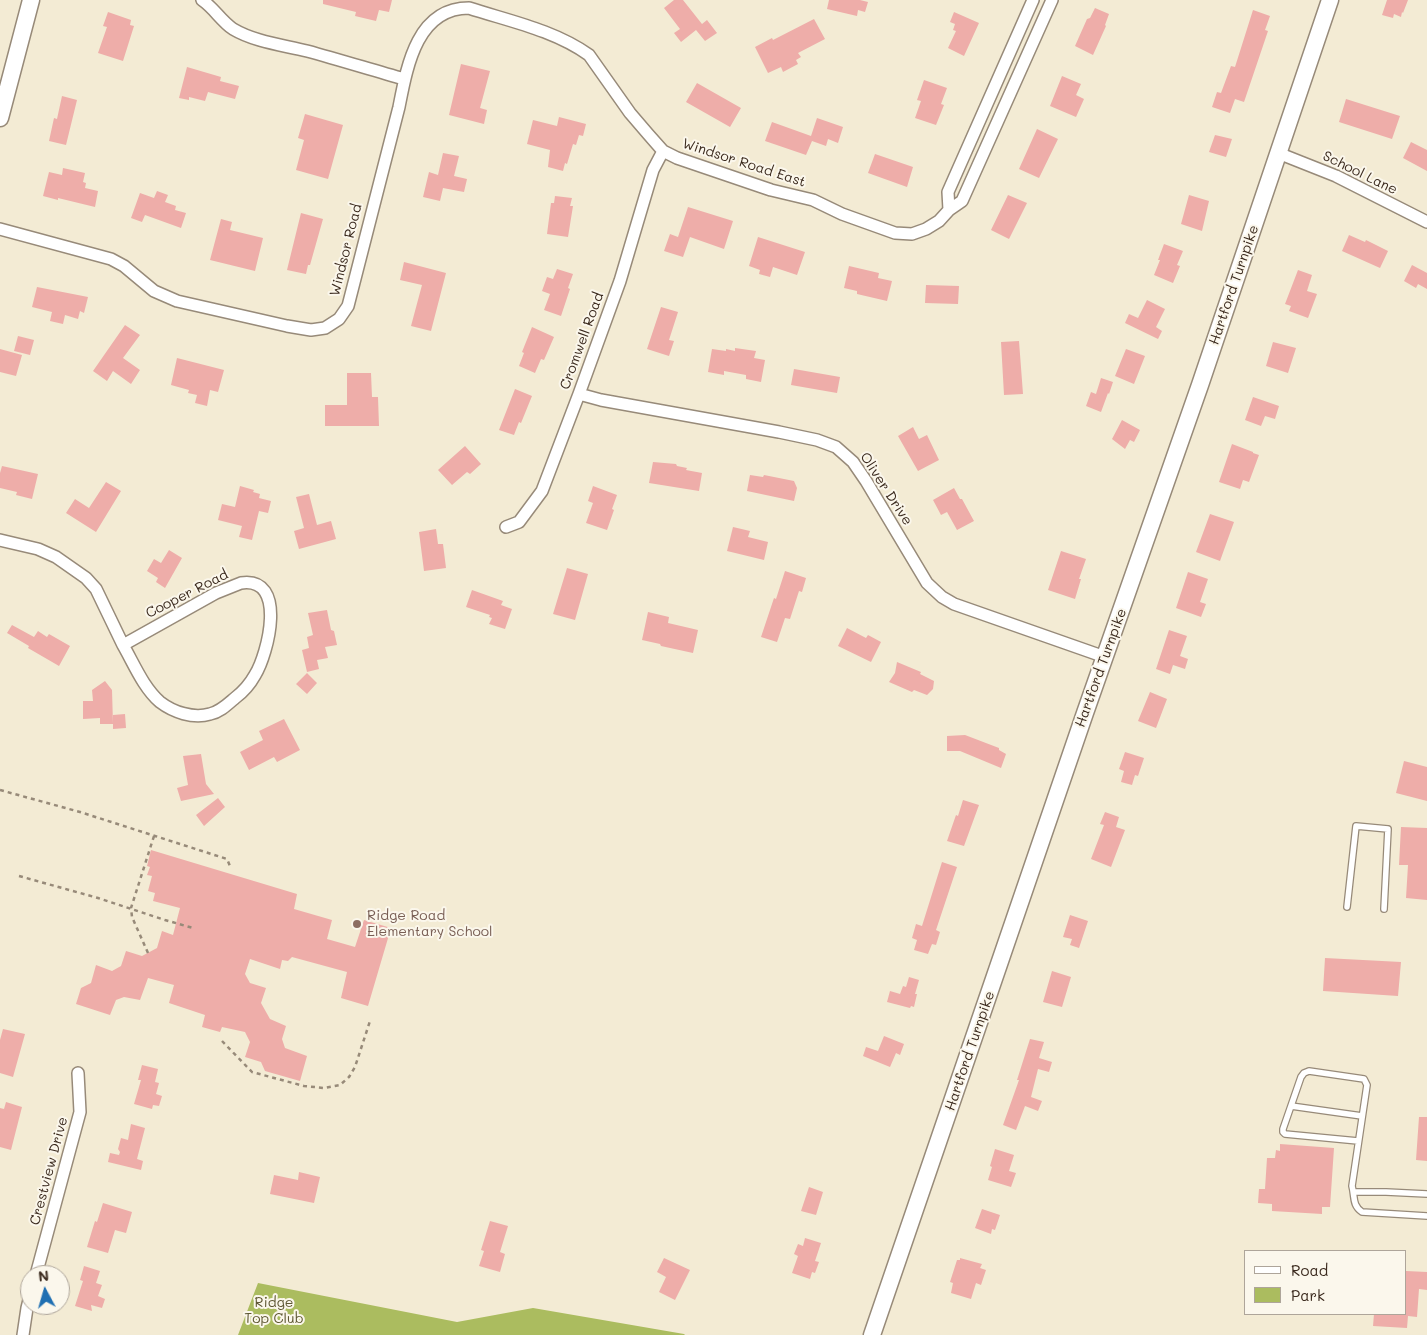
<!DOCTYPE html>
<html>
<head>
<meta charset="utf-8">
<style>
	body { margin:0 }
	#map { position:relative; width:1427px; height:1335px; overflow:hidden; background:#f3ebd4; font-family:Mali,sans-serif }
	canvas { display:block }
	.legend { position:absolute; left:1244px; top:1250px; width:162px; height:65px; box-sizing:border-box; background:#fbf7ec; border:1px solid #aea59a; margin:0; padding:6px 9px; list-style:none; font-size:15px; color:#3b2a1e }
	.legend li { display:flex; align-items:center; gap:10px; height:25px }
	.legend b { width:25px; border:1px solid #aea59a }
	.north { position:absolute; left:20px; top:1265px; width:50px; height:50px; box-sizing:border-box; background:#fbf7ec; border:1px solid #aea59a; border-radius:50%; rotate:354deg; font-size:14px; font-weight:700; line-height:20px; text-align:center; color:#3b2a1e }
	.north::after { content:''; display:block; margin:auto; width:18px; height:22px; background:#1f6fb2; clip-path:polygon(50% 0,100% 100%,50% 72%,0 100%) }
</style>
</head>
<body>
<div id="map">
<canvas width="1427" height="1335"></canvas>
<ul class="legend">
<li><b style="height:6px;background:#fff"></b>Road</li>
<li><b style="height:14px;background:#abbc5f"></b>Park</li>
</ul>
<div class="north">N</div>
</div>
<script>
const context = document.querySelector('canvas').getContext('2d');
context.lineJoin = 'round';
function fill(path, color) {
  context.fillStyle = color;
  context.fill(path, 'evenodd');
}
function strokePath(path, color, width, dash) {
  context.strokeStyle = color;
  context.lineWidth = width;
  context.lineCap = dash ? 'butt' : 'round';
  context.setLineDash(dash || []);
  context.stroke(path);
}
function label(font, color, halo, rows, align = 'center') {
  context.font = font + ' Mali,sans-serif';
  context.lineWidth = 4;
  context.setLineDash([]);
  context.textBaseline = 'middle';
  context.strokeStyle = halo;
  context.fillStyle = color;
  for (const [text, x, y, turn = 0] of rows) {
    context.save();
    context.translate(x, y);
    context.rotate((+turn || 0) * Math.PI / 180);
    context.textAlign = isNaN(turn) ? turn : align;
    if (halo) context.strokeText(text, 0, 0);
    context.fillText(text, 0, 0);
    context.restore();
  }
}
const green = new Path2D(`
	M 258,1283 L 457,1322 L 533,1308 L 684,1334 L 685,1335 L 238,1335 Z`);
const building = new Path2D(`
	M 323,0 L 392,0 L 389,12 L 379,10 L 376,21 L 355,16 L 356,12 L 323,4 Z
	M 674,0 L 683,0 L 702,24 L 707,20 L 717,33 L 705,41 L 696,30 L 681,42 L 674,33 L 680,29 L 664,8 Z
	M 829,0 L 860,0 L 868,2 L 865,12 L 858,10 L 857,16 L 827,9 Z
	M 1387,0 L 1408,0 L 1403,13 L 1402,12 L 1401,17 L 1394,14 L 1393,18 L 1382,15 Z
	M 1095,8 L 1109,14 L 1105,25 L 1106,26 L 1093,55 L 1075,46 L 1087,19 L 1090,18 Z
	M 1253,10 L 1270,16 L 1265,30 L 1268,31 L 1244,102 L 1235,99 L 1230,113 L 1212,107 L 1217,92 L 1221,93 L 1231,66 L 1235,67 Z
	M 108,12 L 131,20 L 130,25 L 134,26 L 123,61 L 98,53 L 107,27 L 103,26 Z
	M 954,12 L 979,23 L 964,56 L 948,48 L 956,31 L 953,30 L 955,24 L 950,22 Z
	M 814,19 L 825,39 L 798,53 L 801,57 L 796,60 L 798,64 L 783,72 L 781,67 L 768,73 L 755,47 L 772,38 L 773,40 Z
	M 461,64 L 490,71 L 480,108 L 487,110 L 484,124 L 449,115 Z
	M 187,67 L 221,77 L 220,81 L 239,86 L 235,99 L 208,92 L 205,101 L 189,97 L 189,100 L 179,98 Z
	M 1062,76 L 1081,84 L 1076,95 L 1084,99 L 1076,117 L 1050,106 Z
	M 924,80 L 947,88 L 941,104 L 944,105 L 936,125 L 915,118 L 921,101 L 917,100 Z
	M 697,83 L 741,108 L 730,127 L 686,102 Z
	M 62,96 L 77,100 L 66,145 L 49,141 L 54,118 L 57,119 Z
	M 1346,99 L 1400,116 L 1392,139 L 1339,122 Z
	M 305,114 L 343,125 L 328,179 L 296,170 L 304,140 L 298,138 Z
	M 559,117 L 586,124 L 583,136 L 579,135 L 576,145 L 573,144 L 567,164 L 565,163 L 563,171 L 548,167 L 550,150 L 527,144 L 533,120 L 557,126 Z
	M 817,118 L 843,127 L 838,143 L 828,139 L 826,146 L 812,141 L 806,155 L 765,141 L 772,122 L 811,136 Z
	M 1037,129 L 1058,139 L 1039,178 L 1019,169 Z
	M 1215,135 L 1232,139 L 1226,157 L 1209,152 Z
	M 1411,142 L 1427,150 L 1427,171 L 1403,158 Z
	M 443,153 L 459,156 L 454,176 L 467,179 L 464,192 L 443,188 L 440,201 L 423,197 L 429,172 L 438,175 Z
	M 875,154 L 913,167 L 907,187 L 868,173 Z
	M 63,168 L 85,173 L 83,182 L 86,183 L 85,188 L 98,191 L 95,207 L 58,198 L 58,200 L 43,196 L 49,172 L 62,175 Z
	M 157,191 L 168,195 L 165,202 L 176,206 L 175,210 L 186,213 L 181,228 L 145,215 L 142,222 L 131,218 L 140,193 L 154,198 Z
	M 1008,195 L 1027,203 L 1009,239 L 991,230 Z
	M 1189,195 L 1209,201 L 1202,231 L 1181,224 Z
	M 555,196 L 572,198 L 570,206 L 573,206 L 568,237 L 547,234 L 551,203 L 554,203 Z
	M 688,207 L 733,221 L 724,249 L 690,237 L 683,257 L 664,251 L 670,234 L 678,237 Z
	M 301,213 L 323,219 L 310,265 L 308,265 L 306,274 L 287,270 Z
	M 221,219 L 232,222 L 230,230 L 263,238 L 255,271 L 210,260 Z
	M 1349,235 L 1365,242 L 1366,240 L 1388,251 L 1380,268 L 1342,251 Z
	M 758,237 L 805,252 L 797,275 L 773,267 L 770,277 L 759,274 L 760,270 L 749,266 Z
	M 1164,244 L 1183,251 L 1177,265 L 1180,266 L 1173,283 L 1154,275 L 1160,260 L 1158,260 Z
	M 404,262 L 446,273 L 431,331 L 411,326 L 422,285 L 400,280 Z
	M 1412,265 L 1427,273 L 1427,289 L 1418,284 L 1416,288 L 1404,281 Z
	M 849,266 L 879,273 L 878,278 L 892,281 L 887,301 L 857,294 L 857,291 L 844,288 Z
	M 557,269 L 573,274 L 568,288 L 570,289 L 561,316 L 544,310 L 550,294 L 542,291 L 547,277 L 553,279 Z
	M 1298,270 L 1312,275 L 1307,291 L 1317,294 L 1308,318 L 1289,311 L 1291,306 L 1285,304 Z
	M 926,285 L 959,286 L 958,304 L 925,303 Z
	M 37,287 L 88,297 L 84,313 L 80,311 L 78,319 L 65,315 L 63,324 L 50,321 L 52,312 L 32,307 Z
	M 1147,300 L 1165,309 L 1156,327 L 1162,331 L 1158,339 L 1125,323 L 1129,314 L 1138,318 Z
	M 661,307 L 678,312 L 669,340 L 674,341 L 669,356 L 647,349 Z
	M 125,325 L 140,335 L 123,358 L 140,370 L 131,384 L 113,371 L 107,381 L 93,371 Z
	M 532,327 L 554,337 L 544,360 L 541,359 L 535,373 L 519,366 L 524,353 L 522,352 Z
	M 18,336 L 34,340 L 30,355 L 14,351 Z
	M 1019,341 L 1023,394 L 1004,395 L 1001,342 Z
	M 1273,342 L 1296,348 L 1288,373 L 1266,366 Z
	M 735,348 L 756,351 L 754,358 L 765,360 L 761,382 L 746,379 L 746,375 L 724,371 L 724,375 L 708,372 L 712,349 L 726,351 L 726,349 L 735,351 Z
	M 0,349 L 22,355 L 16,376 L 0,372 Z
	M 1126,349 L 1145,356 L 1134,384 L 1115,376 Z
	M 177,358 L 224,370 L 218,392 L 210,390 L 207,406 L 195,403 L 197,395 L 188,393 L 189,390 L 171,385 Z
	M 794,369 L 840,377 L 837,393 L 791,385 Z
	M 347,373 L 371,373 L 372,397 L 378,397 L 379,426 L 325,426 L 325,405 L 347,405 Z
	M 1101,378 L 1113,382 L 1109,394 L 1108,393 L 1101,412 L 1086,406 L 1091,392 L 1096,394 Z
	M 515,389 L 532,396 L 521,423 L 519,422 L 514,435 L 499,430 Z
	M 1253,397 L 1279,406 L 1275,419 L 1265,416 L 1261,426 L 1245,420 Z
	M 1122,420 L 1140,430 L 1134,442 L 1130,440 L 1125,449 L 1112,439 Z
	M 913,427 L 919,439 L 927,435 L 939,460 L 918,471 L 898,436 Z
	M 1232,444 L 1253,452 L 1253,453 L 1259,455 L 1249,482 L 1243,480 L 1240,489 L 1219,482 Z
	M 465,446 L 481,464 L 470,474 L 467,472 L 452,485 L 438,470 Z
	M 653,462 L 676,464 L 677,466 L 687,468 L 686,470 L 702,473 L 699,491 L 649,483 Z
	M 2,466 L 38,474 L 32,499 L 16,495 L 17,492 L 0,488 L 0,473 Z
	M 750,475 L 763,477 L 764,475 L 794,481 L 797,488 L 794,501 L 747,491 Z
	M 106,482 L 121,491 L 96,532 L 66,513 L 75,499 L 89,508 Z
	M 240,486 L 254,490 L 253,492 L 260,494 L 259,498 L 271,501 L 268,513 L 259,511 L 252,540 L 239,537 L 242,526 L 218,520 L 222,504 L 235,507 Z
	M 593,486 L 617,495 L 612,509 L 614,510 L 607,530 L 586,523 L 593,503 L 588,501 Z
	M 954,488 L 960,499 L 962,499 L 974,521 L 957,530 L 947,512 L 941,515 L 933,500 Z
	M 309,494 L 317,525 L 331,521 L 336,539 L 299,549 L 294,531 L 304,528 L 296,497 Z
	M 1210,514 L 1234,522 L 1220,561 L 1196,552 Z
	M 733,527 L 750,531 L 748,537 L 768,542 L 764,560 L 727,551 Z
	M 436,529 L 438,544 L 443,544 L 446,568 L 424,571 L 419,532 Z
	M 169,550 L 182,558 L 165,588 L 156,582 L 158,578 L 147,571 L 154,559 L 161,563 Z
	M 1061,551 L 1086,559 L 1079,579 L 1081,579 L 1075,599 L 1048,590 Z
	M 567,568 L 588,574 L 575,620 L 553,614 Z
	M 785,571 L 806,578 L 802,592 L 799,591 L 790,619 L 785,618 L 777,642 L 761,637 L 774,598 L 776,599 Z
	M 1188,572 L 1208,579 L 1200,602 L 1206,604 L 1201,617 L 1176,608 Z
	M 472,590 L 503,601 L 501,605 L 512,609 L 505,629 L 489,624 L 492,618 L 489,617 L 490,615 L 466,607 Z
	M 327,610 L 331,630 L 334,631 L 337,645 L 325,647 L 328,658 L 317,660 L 319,669 L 307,672 L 302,650 L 309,648 L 307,637 L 313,635 L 308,613 Z
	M 648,612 L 669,617 L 668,623 L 698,630 L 693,653 L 661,646 L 660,644 L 642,640 Z
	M 12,625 L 34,637 L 38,631 L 47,637 L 49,634 L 70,646 L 59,666 L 28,648 L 29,646 L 7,633 Z
	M 847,628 L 866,638 L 868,635 L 881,642 L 871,662 L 838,646 Z
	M 1169,630 L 1187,636 L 1180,656 L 1188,659 L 1185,669 L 1173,665 L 1170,674 L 1156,669 Z
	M 897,662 L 921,672 L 920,674 L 934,681 L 933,689 L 927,695 L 914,690 L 912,692 L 889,682 L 895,673 Z
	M 307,673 L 317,683 L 307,694 L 296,684 Z
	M 105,681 L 112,690 L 113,724 L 100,724 L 100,718 L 83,719 L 83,701 L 93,701 L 92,690 Z
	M 1150,692 L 1167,699 L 1156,728 L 1138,721 Z
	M 125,714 L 126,728 L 113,729 L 113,715 Z
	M 284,719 L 300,750 L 277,762 L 274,757 L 249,770 L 240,752 L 263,740 L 259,731 Z
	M 965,735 L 999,748 L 999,750 L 1006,754 L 1001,768 L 960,751 L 947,751 L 947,736 Z
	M 1125,752 L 1144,758 L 1138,776 L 1135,775 L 1132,785 L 1121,782 L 1124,771 L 1119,769 Z
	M 201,754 L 206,784 L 214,794 L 181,801 L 177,788 L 188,785 L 183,756 Z
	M 1404,761 L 1427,767 L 1427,801 L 1396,793 Z
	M 218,798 L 225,807 L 204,826 L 196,815 Z
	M 963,800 L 979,805 L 964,846 L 947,841 L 956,815 L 958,816 Z
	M 1105,812 L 1119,817 L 1116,827 L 1125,830 L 1111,867 L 1091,859 L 1104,825 L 1100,824 Z
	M 1401,827 L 1427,828 L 1427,900 L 1406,898 L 1408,865 L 1399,865 Z
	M 151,850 L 297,894 L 294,909 L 332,920 L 327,939 L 355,947 L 364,920 L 391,928 L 368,1006 L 341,998 L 347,972 L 292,957 L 288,961 L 282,960 L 280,969 L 250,959 L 245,974 L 250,983 L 266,988 L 261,1003 L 270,1019 L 286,1026 L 282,1039 L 285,1048 L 307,1056 L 300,1081 L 265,1071 L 261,1062 L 245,1057 L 250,1042 L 245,1032 L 222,1027 L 220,1032 L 202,1027 L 205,1015 L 169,1003 L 174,985 L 148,978 L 140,1000 L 124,997 L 116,1000 L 110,1015 L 76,1004 L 81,988 L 91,983 L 96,965 L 112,971 L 121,966 L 126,951 L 142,956 L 157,948 L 162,931 L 173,935 L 180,908 L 153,901 L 155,893 L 148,891 L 152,876 L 147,875 L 150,867 L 147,866 Z
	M 942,862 L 957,867 L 936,930 L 940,932 L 936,945 L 932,944 L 928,954 L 914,950 L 917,940 L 912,938 L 916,924 L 922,926 Z
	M 1070,915 L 1088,921 L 1079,948 L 1070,945 L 1072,939 L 1063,937 Z
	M 1325,958 L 1401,962 L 1398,996 L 1323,991 Z
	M 1052,971 L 1071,977 L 1062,1007 L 1043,1002 Z
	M 909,977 L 919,980 L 915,994 L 917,994 L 914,1007 L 911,1006 L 910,1008 L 887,1002 L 890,991 L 900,994 L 903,986 L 906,987 Z
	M 3,1029 L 25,1034 L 13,1077 L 0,1073 L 0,1040 Z
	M 884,1036 L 904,1044 L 900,1055 L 896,1053 L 890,1067 L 863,1056 L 866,1047 L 878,1051 Z
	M 1030,1039 L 1044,1042 L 1039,1058 L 1052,1062 L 1049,1072 L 1038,1069 L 1031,1097 L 1042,1101 L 1038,1111 L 1025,1106 L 1016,1130 L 1003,1125 L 1019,1080 L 1017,1080 Z
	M 142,1065 L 158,1069 L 155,1082 L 159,1083 L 156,1094 L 162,1096 L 159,1106 L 153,1105 L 152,1109 L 134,1104 L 141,1080 L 138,1080 Z
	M 6,1102 L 22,1107 L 11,1150 L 0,1147 L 0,1108 L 4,1109 Z
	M 1419,1117 L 1427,1117 L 1427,1161 L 1416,1160 Z
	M 131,1124 L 145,1128 L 137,1159 L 143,1161 L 141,1170 L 108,1162 L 110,1153 L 119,1155 L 120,1152 L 118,1149 L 121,1138 L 128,1140 Z
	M 1280,1144 L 1334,1148 L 1330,1207 L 1322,1207 L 1322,1214 L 1272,1211 L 1272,1204 L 1258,1203 L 1259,1189 L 1265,1189 L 1267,1158 L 1275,1158 L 1276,1150 L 1280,1151 Z
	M 995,1149 L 1014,1155 L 1009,1171 L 1016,1173 L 1011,1187 L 988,1180 L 992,1167 L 990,1166 Z
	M 299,1172 L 320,1177 L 314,1203 L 270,1194 L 274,1175 L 298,1180 Z
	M 809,1187 L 823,1192 L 816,1215 L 801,1211 Z
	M 103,1203 L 132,1212 L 126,1233 L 115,1230 L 108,1253 L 87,1247 L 95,1221 L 97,1222 Z
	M 982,1209 L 1000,1215 L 995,1230 L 992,1229 L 991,1234 L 975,1228 Z
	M 490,1221 L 508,1226 L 500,1252 L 505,1254 L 500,1272 L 479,1266 L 484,1251 L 481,1250 Z
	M 805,1238 L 821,1243 L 815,1261 L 819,1262 L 815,1273 L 812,1272 L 810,1279 L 792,1273 L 798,1256 L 794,1254 L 798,1244 L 803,1246 Z
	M 664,1258 L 690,1270 L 675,1300 L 659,1292 L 666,1277 L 657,1272 Z
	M 960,1258 L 982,1264 L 980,1268 L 986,1270 L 981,1285 L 976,1283 L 971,1299 L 951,1293 L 953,1283 L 950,1282 L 957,1260 L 960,1260 Z
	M 84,1266 L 100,1271 L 96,1283 L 102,1285 L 98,1296 L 105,1299 L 102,1308 L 91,1305 L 92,1311 L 75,1306 L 83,1281 L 80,1280 Z
	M 1406,1271 L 1427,1272 L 1427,1290 L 1419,1289 L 1417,1317 L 1408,1316 L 1407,1328 L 1373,1326 L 1374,1314 L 1406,1314 Z`);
const path = new Path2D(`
	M 0,790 L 80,812 L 227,859 L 230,866
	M 19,876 L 98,898 L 165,920 L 193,928
	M 148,953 L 132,917 L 131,908 L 154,836
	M 222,1041 L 252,1072 L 304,1086 L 324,1088 L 340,1085 L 349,1077 L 355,1067 L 370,1021`);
const service = new Path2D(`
	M 1347,907 L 1356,826 L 1388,829 L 1384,909
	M 1291,1106 L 1362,1116
	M 1358,1141 L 1285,1134 L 1283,1132 L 1283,1129 L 1301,1077 L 1304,1073 L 1309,1071 L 1364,1079 L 1367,1085 L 1352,1186 C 1355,1197 1352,1205 1362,1212 L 1427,1216
	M 1354,1192 L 1386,1192 L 1427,1194`);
const minor = new Path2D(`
	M 202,0 C 214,8 221,21 233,29 C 255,42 283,45 307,51 C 340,60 372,70 404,79
	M 1278,153 L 1336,176 L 1427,222
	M 949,210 L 948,192 L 1033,0
	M 0,229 L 111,259 L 124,266 L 154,291 L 177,301 L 287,326 L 311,330 L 325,328 L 339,319 L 348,306 L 399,107 C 407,66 417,8 469,8 C 509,21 554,30 589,55 L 630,113 L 648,134 L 663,151 L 677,158 L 771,190 L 813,200 L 842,214 L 895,233 L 912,234 L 926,229 L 939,221 L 949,210 L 962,201 L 1052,0
	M 579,394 L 601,400 L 779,432 L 817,440 L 836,447 L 853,462 L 866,481 L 927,583 L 942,597 L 954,604 L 1105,657
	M 506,527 L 519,522 L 542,491 L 579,394 L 620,281 L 653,170 L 663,151
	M 0,540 L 38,549 L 56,557 L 86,578 L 96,589 L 123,645
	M 241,583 C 288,576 268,654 255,675 C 250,684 243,692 235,698 C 228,704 220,712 210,714 C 193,719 173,712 160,702 C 143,687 134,664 123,645 L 216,593 Z
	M 36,1275 L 80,1112 L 78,1073
	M 23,1335 L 27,1308 L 30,1296`);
const secondary = new Path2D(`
	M 0,118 L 31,0
	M 872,1335 L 1085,713 L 1200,385 L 1330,0`);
const markers = [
	[357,924,5,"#8d6e63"]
];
const streetNames = [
	["Windsor Road East",744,163,18],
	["School Lane",1360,173,26],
	["Windsor Road",346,250,-76],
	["Hartford Turnpike",1234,285,-71],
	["Cromwell Road",582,341,-70],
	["Oliver Drive",886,489,57],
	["Cooper Road",187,594,-27],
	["Hartford Turnpike",1101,668,-70],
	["Hartford Turnpike",970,1051,-71],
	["Crestview Drive",49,1171,-75]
];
const educationNames = [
	["Ridge Road",367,916],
	["Elementary School",367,932]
];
const parkNames = [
	["Ridge",274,1303],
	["Top Club",274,1319]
];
fill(green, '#abbc5f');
fill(building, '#eeada9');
strokePath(service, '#978a79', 8);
strokePath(minor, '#978a79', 14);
strokePath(secondary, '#978a79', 19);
strokePath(path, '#978a79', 2.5, [4, 4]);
strokePath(service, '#fff', 5.5);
strokePath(minor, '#fff', 11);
strokePath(secondary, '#fff', 16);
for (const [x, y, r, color] of markers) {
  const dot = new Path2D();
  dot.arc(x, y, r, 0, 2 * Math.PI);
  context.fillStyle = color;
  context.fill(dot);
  strokePath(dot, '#fbf7ec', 2);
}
label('14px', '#3b2a1e', '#fbf7ec', streetNames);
label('14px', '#785e54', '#fbf7ec', educationNames, 'left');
label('14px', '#5d5632', '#fbf7ec', parkNames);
</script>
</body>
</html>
